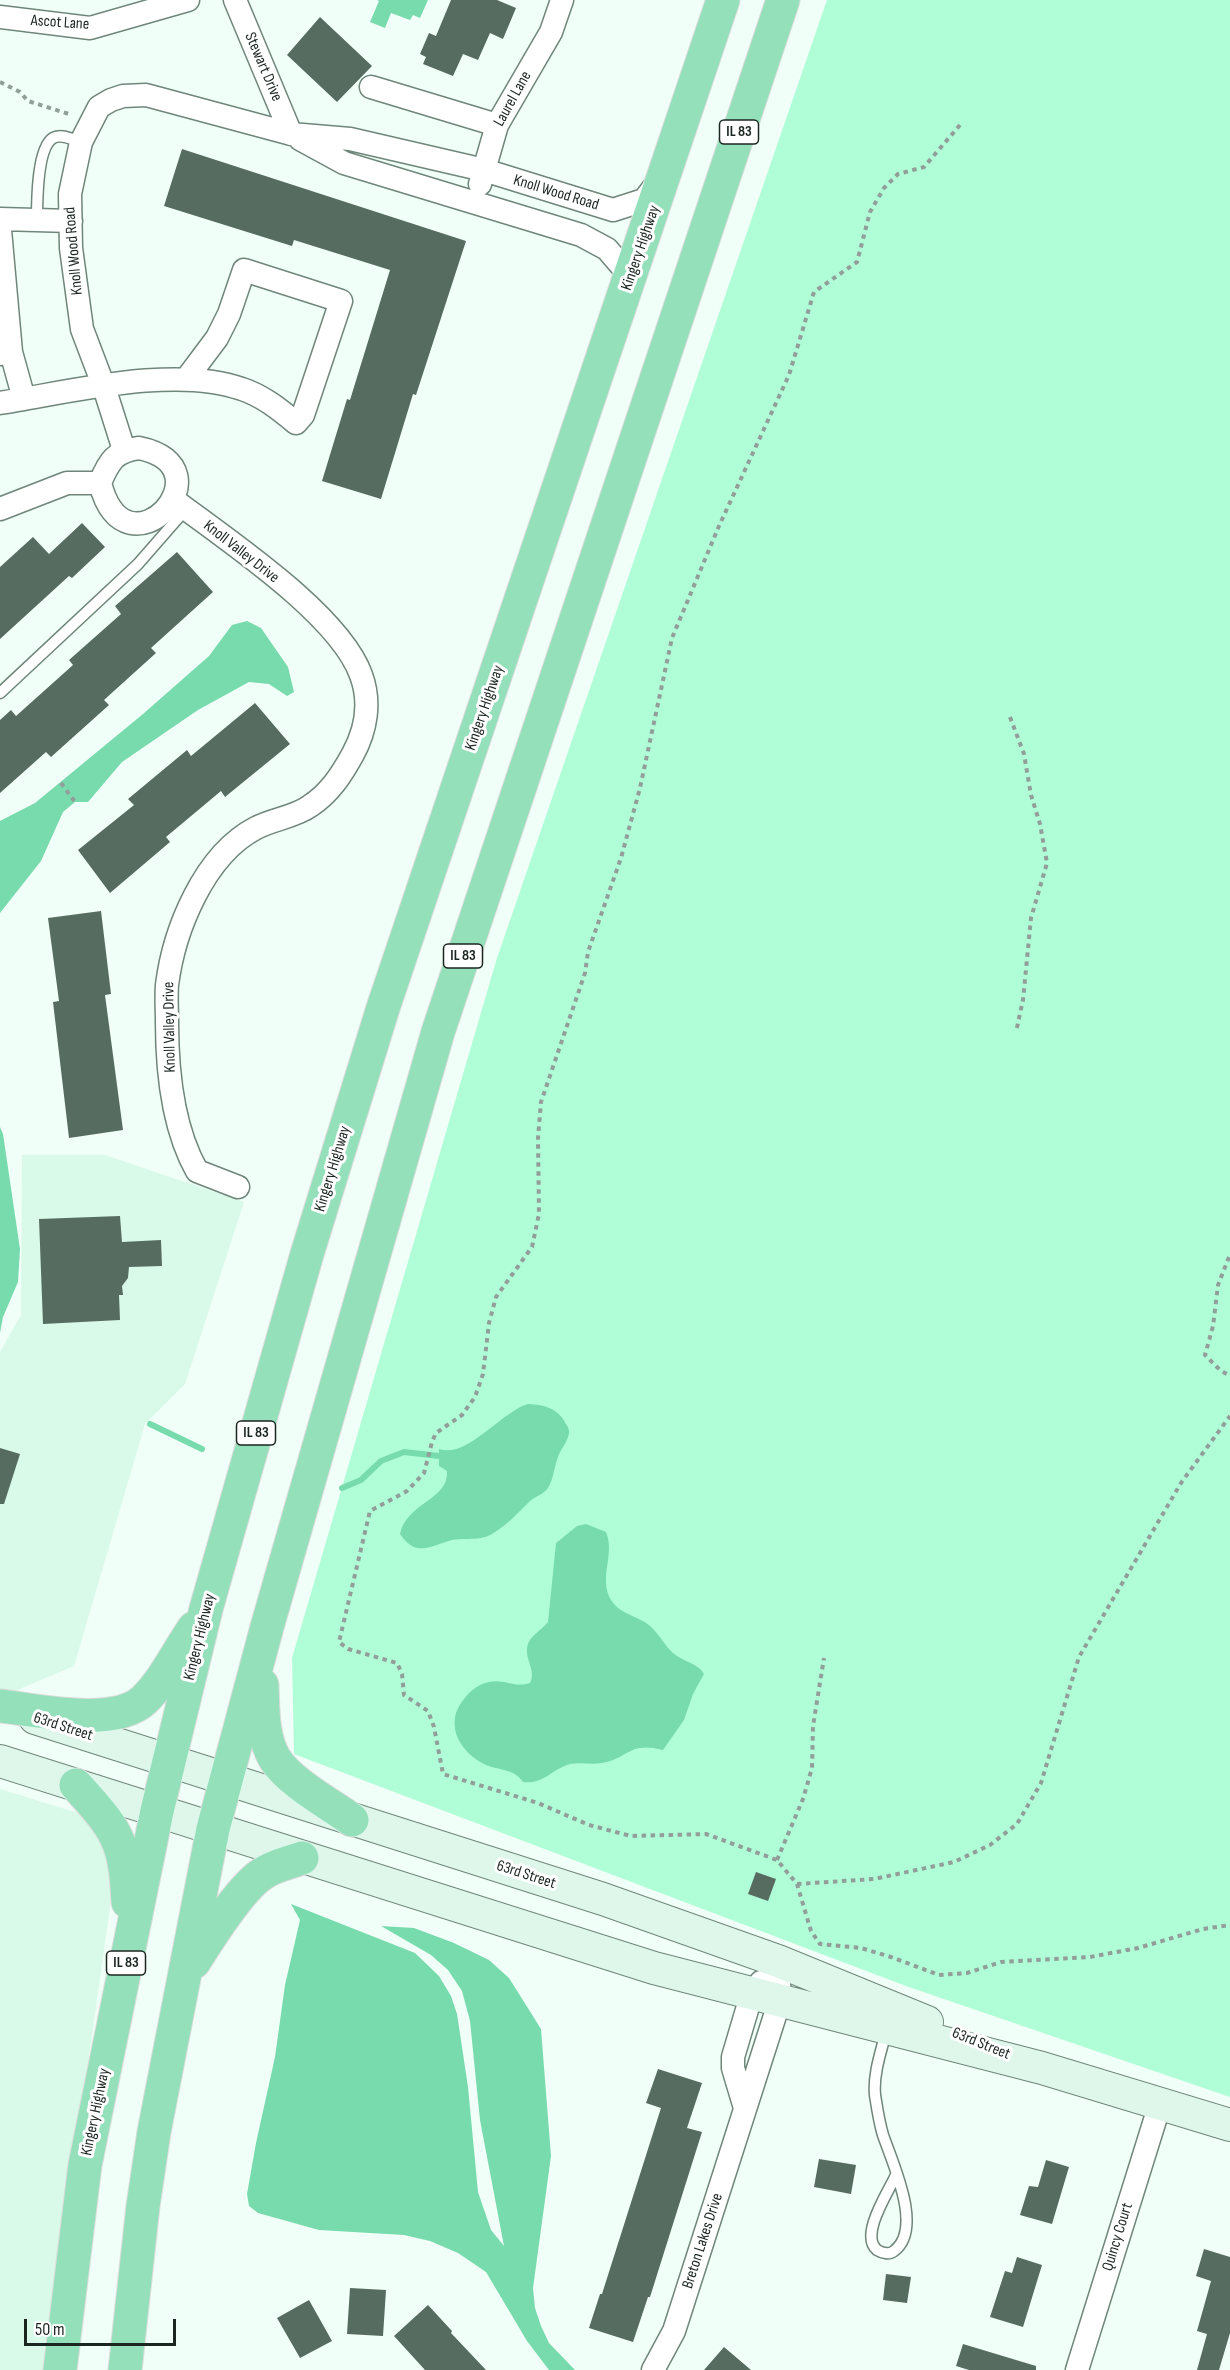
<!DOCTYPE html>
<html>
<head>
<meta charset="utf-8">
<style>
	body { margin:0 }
	#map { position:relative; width:1230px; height:2370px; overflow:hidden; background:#f0fff7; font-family:"Sofia Sans Condensed",sans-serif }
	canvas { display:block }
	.scale { position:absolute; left:24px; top:2319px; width:152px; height:27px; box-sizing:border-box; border:3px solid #1c2621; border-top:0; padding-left:8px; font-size:18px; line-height:21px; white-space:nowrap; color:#1c2621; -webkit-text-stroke:4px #fff; paint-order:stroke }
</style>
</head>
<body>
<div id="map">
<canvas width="1230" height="2370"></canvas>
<div class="scale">50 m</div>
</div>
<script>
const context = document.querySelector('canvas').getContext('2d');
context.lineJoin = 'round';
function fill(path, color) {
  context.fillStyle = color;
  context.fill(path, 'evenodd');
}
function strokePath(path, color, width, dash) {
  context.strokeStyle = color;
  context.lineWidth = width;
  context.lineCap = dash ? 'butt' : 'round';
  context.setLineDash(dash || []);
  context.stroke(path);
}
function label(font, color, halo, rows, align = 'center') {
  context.font = font + ' "Sofia Sans Condensed",sans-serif';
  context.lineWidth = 6;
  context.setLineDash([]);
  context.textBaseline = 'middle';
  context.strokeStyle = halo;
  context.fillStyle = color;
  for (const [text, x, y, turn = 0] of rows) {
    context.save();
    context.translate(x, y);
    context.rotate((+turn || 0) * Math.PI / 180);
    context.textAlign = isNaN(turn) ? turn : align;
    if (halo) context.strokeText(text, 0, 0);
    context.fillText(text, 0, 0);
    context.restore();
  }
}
const built = new Path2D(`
	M 22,1155 L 105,1155 L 244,1202 L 185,1384 L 145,1424 L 74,1666 L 10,1693 L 0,1690 L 0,1352 L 21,1315 Z
	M 0,1789 L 78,1813 L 100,1832 L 113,1861 L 110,1907 L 45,2370 L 0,2370 Z`);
const green = new Path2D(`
	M 827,0 L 1230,0 L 1230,2097 L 906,1986 L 294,1754 L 292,1658 L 497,958 Z`);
const water = new Path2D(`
	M 377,0 L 428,0 L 420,18 L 413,15 L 410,20 L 391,13 L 385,28 L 370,22 L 379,1 Z
	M 247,621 L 261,628 L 288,667 L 294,692 L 287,696 L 269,684 L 249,682 L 198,710 L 122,762 L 88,802 L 75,802 L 63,812 L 41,861 L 0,913 L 0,821 L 35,803 L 143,714 L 209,656 L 232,625 Z
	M 0,1127 L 3,1134 L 20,1249 L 18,1282 L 3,1317 L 0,1333 Z
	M 528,1404 C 545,1405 558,1408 566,1424 C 569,1428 570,1432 568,1437 C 566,1444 560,1450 558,1457 C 554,1467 554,1478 548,1488 C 544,1494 536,1496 530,1501 C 518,1513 507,1525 492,1534 C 478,1542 466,1537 452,1540 C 430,1546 416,1558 400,1534 C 406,1503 449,1500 447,1471 L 439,1466 L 439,1449 C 467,1459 502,1411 528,1404 Z
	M 586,1524 L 606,1532 C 615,1553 600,1575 609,1596 C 617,1614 636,1615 649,1625 C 660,1634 666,1649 677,1656 C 686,1662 698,1664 704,1674 L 693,1694 L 684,1720 L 663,1750 C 629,1741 629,1758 602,1763 C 592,1765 580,1762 570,1764 C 552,1769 543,1785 523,1782 C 513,1767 496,1771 482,1763 C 464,1753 450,1734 456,1713 C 460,1702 469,1691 480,1685 C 502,1675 511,1689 530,1683 C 537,1670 523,1658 528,1644 C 531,1635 542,1630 548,1622 L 556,1543 L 577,1526 Z
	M 291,1904 L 415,1953 L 439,1976 L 451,1996 L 457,2014 L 468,2087 L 478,2192 L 491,2230 L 504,2246 L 480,2120 L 470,2021 L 462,1991 L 448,1970 L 431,1955 L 381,1926 L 414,1928 L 454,1943 L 489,1960 L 509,1978 L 541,2029 L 551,2156 L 533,2288 L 535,2308 L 541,2326 L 549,2343 L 575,2370 L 549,2370 L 527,2341 L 486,2272 L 458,2253 L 430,2241 L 404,2235 L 319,2230 L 258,2213 L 249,2206 L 247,2194 L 256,2143 L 275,2057 L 285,1985 L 300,1920 Z`);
const stream = new Path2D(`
	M 150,1424 L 202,1449
	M 342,1488 L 361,1480 L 381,1461 L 404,1452 L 439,1456`);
const building = new Path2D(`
	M 451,0 L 497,0 L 516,8 L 503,39 L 490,33 L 478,60 L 463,54 L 453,76 L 423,64 L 426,57 L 420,54 L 429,33 L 436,36 Z
	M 320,17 L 372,66 L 337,102 L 287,55 Z
	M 182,149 L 466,241 L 416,395 L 413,394 L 381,499 L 322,481 L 347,399 L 350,400 L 390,270 L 294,240 L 292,246 L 164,206 Z
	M 82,523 L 105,547 L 72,578 L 69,576 L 0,639 L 0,567 L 33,537 L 49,554 Z
	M 177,552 L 213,592 L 151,648 L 156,653 L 104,700 L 109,705 L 51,757 L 46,752 L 0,793 L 0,720 L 11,710 L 16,716 L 73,665 L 69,660 L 121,614 L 115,606 Z
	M 255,703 L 290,744 L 225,797 L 221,791 L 166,837 L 170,842 L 110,893 L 78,850 L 134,805 L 128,799 L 187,750 L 191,756 Z
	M 101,911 L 111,994 L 105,995 L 123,1130 L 69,1138 L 53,1002 L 59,1001 L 48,918 Z
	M 120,1216 L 122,1242 L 161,1240 L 162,1266 L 129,1267 L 128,1278 L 122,1286 L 123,1295 L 119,1295 L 120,1320 L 43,1324 L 39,1219 Z
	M 0,1448 L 20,1454 L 4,1504 L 0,1504 Z
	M 756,1872 L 776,1879 L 768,1901 L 748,1894 Z
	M 658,2069 L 702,2083 L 687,2128 L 702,2132 L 650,2297 L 648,2297 L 633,2342 L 589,2328 L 600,2294 L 602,2294 L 661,2108 L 646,2103 Z
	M 819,2159 L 856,2165 L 851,2194 L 814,2187 Z
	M 1046,2160 L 1069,2167 L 1052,2224 L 1020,2215 L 1029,2186 L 1038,2187 Z
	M 1204,2249 L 1230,2257 L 1230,2333 L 1219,2370 L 1197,2370 L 1207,2334 L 1197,2331 L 1211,2281 L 1196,2276 Z
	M 1017,2257 L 1042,2265 L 1023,2327 L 990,2317 L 1005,2271 L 1012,2273 Z
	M 886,2274 L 911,2277 L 907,2303 L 883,2300 Z
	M 350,2288 L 386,2290 L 383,2336 L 347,2334 Z
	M 309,2300 L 332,2341 L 300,2358 L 277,2318 Z
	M 428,2305 L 452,2331 L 451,2333 L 486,2370 L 425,2370 L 394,2336 Z
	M 963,2344 L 1036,2366 L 1036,2370 L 969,2370 L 956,2366 Z
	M 724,2347 L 751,2370 L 704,2370 Z`);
const path = new Path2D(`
	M 0,82 L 20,92 L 28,101 L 72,115
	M 960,125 L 924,167 L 898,174 L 884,188 L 870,212 L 857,262 L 814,292 L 789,375 L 719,526 L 672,638 L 640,788 L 621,858 L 588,952 L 585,973 L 541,1102 L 538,1138 L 539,1214 L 532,1247 L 496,1297 L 489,1323 L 483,1374 L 475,1397 L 462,1415 L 436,1433 L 432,1442 L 424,1473 L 407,1491 L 370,1511 L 339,1642 L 348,1649 L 397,1663 L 402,1674 L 404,1695 L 428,1711 L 434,1727 L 443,1774 L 538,1803 L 589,1825 L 631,1836 L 706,1834 L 777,1860 L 797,1884 L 811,1931 L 820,1944 L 861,1948 L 891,1957 L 939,1975 L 967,1973 L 1001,1962 L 1090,1957 L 1138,1948 L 1203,1929 L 1230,1925
	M 1010,717 L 1024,754 L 1031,795 L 1040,824 L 1047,863 L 1031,918 L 1023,1000 L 1016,1032
	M 61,783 L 75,802
	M 1229,1257 L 1218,1285 L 1213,1326 L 1205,1355 L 1220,1370 L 1230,1376
	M 777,1860 L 803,1799 L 812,1768 L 813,1726 L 824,1658
	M 797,1884 L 874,1879 L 954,1862 L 990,1845 L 1017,1824 L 1041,1783 L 1079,1657 L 1181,1483 L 1230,1416`);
const lane = new Path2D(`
	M 37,220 C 37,202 37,148 53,138 C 61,133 73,140 81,142
	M 0,693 L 138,564 L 186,509
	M 886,2032 C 881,2052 873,2074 875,2095 C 877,2108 879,2122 883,2135 C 892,2162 924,2229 894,2251 C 889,2255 882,2253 877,2250 C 859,2235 889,2191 896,2175`);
const street = new Path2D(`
	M 235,0 L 291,134
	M 0,17 L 90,28 L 188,0
	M 371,87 L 497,125
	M 300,139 L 344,163 L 581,235 L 607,249 L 631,277
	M 480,184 L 497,125 L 551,32 L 562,0
	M 0,219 L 71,221
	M 0,230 L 11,352
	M 0,354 L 11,352 L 24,399
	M 0,403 C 70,392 175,365 242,389 C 263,396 279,409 296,423 L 303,415 L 341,301 L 244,270 L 229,314 L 217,338 L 187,378
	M 139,448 C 233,467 126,584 100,483 C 109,461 115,451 139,448 Z
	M 124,450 L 104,387 L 82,329 L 71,248 L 70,194 L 81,142 L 99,107 L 111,100 L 123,96 L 146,95 L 291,134 L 350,139 L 484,170 L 613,210 L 644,200 L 658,182
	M 174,500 C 227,540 339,614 361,675 C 371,702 366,730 353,754 C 342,774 330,793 310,806 C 295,817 273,819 256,828 C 204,855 174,930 167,985 C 166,997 167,1010 167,1022 C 167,1071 172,1127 197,1171 L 238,1187
	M 0,509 L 67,483 L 100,483
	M 745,2108 L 733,2068 L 733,2057 L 752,1993 L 761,1982
	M 653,2370 L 674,2331 L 780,2000 L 778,1961
	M 1077,2370 L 1160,2104`);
const secondary = new Path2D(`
	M 35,1718 L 603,1899 L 778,1961 L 927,2022
	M 0,1761 L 654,1968 L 1042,2068 L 1230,2125`);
const highway = new Path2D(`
	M 262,1685 C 263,1709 262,1738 275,1759 C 289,1782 330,1804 352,1820
	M 0,1706 C 37,1710 114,1728 144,1700 C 164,1681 178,1651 194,1628
	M 76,1785 C 117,1830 125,1840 128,1902
	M 194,1962 C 209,1938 243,1883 267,1871 C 278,1865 291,1862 302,1858
	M 60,2370 L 85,2165 L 157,1811 L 206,1609 L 307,1254 L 383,1008 L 723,0
	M 125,2370 L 143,2206 L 154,2132 L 213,1829 L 267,1627 L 438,1032 L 783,0`);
const shields = [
	[739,132,39],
	[463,956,39],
	[256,1433,39],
	[126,1963,39]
];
const shieldNames = [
	["IL 83",739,132],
	["IL 83",463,956],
	["IL 83",256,1433],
	["IL 83",126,1963]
];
const streetNames = [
	["Ascot Lane",60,23,4],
	["Stewart Drive",263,67,67],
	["Laurel Lane",513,99,-61],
	["Knoll Wood Road",556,193,17],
	["Kingery Highway",641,248,-71],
	["Knoll Wood Road",74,251,-95],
	["Knoll Valley Drive",241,552,38],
	["Kingery Highway",485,708,-71],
	["Knoll Valley Drive",170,1027,-91],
	["Kingery Highway",333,1169,-73],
	["Kingery Highway",200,1637,-76],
	["63rd Street",63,1727,18],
	["63rd Street",526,1875,18],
	["63rd Street",981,2044,22],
	["Kingery Highway",96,2112,-78],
	["Quincy Court",1118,2237,-73],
	["Breton Lakes Drive",703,2241,-72]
];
fill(built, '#d9fae9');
fill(green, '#b0fed8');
fill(water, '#78dbae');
strokePath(stream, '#78dbae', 6);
fill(building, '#576c61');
strokePath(lane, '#6f867a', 13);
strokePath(street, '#6f867a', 25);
strokePath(secondary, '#6f867a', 34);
strokePath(highway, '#dbdcdb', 35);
strokePath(path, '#929e98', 4, [4.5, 4.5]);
strokePath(lane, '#fff', 10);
strokePath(street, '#fff', 22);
strokePath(secondary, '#dff6eb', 32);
strokePath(highway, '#93e0bb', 33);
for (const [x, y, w] of shields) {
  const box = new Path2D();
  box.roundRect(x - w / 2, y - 12, w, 24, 4.5);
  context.fillStyle = '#fff';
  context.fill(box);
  strokePath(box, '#1c2621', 1.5);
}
label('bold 15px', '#1c2621', null, shieldNames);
label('16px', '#1c2621', '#fff', streetNames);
</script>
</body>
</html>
